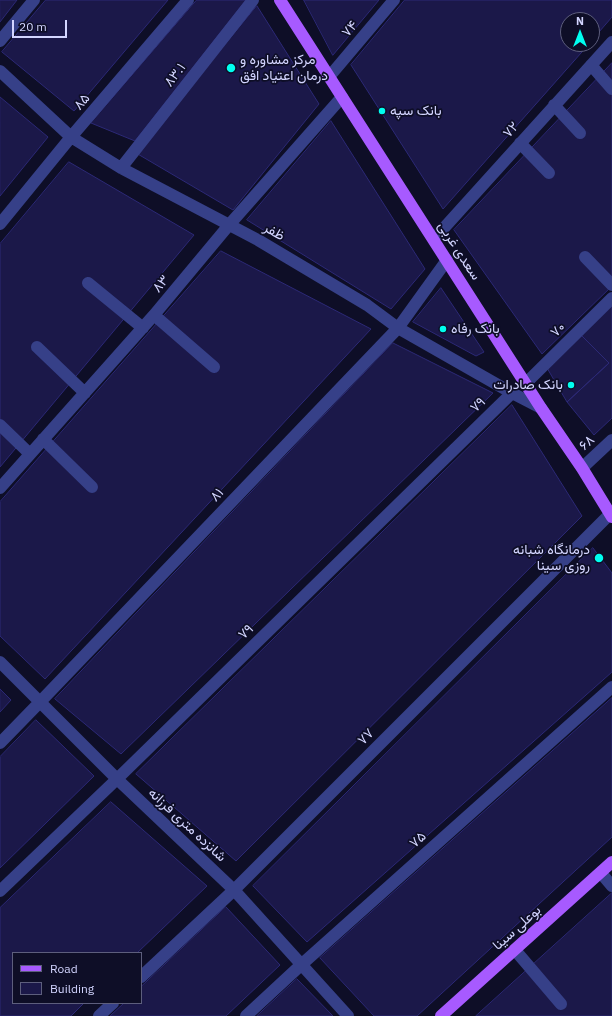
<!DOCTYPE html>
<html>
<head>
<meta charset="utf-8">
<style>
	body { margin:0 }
	#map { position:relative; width:612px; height:1016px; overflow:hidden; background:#0e0e27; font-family:"IBM Plex Sans",sans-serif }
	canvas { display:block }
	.legend { position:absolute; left:12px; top:952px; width:130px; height:52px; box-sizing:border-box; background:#0e0e27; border:1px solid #5d5e7d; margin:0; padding:5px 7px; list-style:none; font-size:12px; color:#d3d5ff }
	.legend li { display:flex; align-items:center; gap:8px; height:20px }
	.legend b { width:20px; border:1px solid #5d5e7d }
	.north { position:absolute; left:560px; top:12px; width:40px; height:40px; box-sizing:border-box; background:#0e0e27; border:1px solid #5d5e7d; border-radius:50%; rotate:0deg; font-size:11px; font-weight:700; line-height:16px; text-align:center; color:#d3d5ff }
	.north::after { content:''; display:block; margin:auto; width:14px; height:18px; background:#00fef0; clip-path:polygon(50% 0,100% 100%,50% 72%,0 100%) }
	.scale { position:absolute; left:12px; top:20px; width:55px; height:18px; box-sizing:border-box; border:2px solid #d3d5ff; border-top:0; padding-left:5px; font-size:12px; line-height:14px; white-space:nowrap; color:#d3d5ff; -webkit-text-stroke:3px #0e0e27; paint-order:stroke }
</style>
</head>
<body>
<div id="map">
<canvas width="612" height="1016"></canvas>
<ul class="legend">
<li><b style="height:5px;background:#a75aff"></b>Road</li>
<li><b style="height:11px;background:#1b1849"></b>Building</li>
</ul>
<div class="north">N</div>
<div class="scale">20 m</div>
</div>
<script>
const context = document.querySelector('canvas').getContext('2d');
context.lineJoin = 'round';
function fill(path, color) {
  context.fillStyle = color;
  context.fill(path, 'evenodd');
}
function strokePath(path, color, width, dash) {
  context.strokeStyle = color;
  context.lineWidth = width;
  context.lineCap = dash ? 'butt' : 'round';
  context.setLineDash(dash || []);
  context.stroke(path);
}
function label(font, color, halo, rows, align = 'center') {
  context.font = font + ' "IBM Plex Sans",Vazirmatn,sans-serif';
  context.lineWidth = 3.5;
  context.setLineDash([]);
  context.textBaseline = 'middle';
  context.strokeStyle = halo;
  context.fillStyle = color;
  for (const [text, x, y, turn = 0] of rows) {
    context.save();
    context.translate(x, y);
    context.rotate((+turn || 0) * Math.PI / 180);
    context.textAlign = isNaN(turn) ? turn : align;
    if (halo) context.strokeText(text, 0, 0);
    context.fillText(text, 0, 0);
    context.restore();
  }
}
const building = new Path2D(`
	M 0,0 L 17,0 L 0,22 Z
	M 46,0 L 168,0 L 74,111 L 2,52 Z
	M 197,0 L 246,0 L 135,141 L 91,123 Z
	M 304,0 L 379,0 L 333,55 Z
	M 405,0 L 612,0 L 612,17 L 592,40 L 592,20 L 568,20 L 568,44 L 589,44 L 443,209 L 351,65 Z
	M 257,6 L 319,104 L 233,210 L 136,153 Z
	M 612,63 L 612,286 L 542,354 L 454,230 Z
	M 0,97 L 48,137 L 0,196 Z
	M 331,121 L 425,269 L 391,309 L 247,220 Z
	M 69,162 L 194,235 L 0,467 L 0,244 Z
	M 221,251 L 371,329 L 45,679 L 0,636 L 0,502 Z
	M 441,288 L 484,352 L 476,356 L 413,322 Z
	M 612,305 L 612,418 L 594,435 L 567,402 L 609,363 L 581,335 Z
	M 581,335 L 609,363 L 567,402 L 547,368 Z
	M 393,343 L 493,393 L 121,754 L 55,699 Z
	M 512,405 L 582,516 L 236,861 L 136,774 Z
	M 593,548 L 612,573 L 612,672 L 307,942 L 253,886 Z
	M 0,689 L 11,700 L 0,712 Z
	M 612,698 L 612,837 L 417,1016 L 374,1016 L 320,958 Z
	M 36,720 L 94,776 L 0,868 L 0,757 Z
	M 111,802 L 207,886 L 137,953 L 13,953 L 13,1003 L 84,1003 L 71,1016 L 0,1016 L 0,908 Z
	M 612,893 L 612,1016 L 476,1016 Z
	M 226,907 L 280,965 L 226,1016 L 110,1016 L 124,1003 L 141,1003 L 141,987 Z
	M 297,979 L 333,1016 L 257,1016 Z`);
const minor = new Path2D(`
	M 0,41 L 34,0
	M 591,65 L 612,89
	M 0,71 L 71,137 L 121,168 L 258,240 L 367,305 L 398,328 L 512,393 L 541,408
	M 329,77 L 394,0
	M 554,105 L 580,133
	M 520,143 L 549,173
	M 121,168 L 253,0
	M 0,224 L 71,137 L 188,0
	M 434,239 L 612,42
	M 585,257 L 612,285
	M 88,283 L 143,328
	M 154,315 L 214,367
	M 37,347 L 85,393
	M 526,383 L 612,298
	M 0,425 L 30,454
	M 43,439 L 92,487
	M 582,468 L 612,440
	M 0,488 L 154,315 L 229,225 L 342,97
	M 0,662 L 117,779 L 234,890 L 348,1016
	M 0,743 L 40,702 L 398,328 L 447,260
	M 601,873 L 612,886
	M 0,891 L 117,779 L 512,393
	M 515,950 L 561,1004
	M 141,977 L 234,890 L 610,514
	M 99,1016 L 113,1003
	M 246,1016 L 301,965 L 612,687`);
const major = new Path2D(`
	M 280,0 L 541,408 L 582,468 L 612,517
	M 441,1016 L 612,862`);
const markers = [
	[231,68,5,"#00fef0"],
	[382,111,4,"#00fef0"],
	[443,329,4,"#00fef0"],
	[571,385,4,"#00fef0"],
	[599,558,5,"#00fef0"]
];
const streetNames = [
	["۷۴",350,29,-50],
	["۸۳.۱",175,75,-52],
	["۸۵",82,102,-49],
	["۷۲",511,130,-48],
	["ظفر",274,232,30],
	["سعدی غربی",459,251,57],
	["۸۳",161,284,-50],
	["۷۰",558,330,-44],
	["۷۹",478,405,-44],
	["۶۸",587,443,-43],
	["۸۱",217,495,-46],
	["۷۹",246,632,-44],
	["۷۷",366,737,-45],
	["شانزده متری فرزانه",187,825,43],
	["۷۵",418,840,-42],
	["بوعلی سینا",517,928,-42]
];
const poiNames = [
	["مرکز مشاوره و",240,60],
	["درمان اعتیاد افق",240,76],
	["بانک سپه",390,111],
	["بانک رفاه",451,329],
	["بانک صادرات",563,385,"right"],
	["درمانگاه شبانه",590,550,"right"],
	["روزی سینا",590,566,"right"]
];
fill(building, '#1b1849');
strokePath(building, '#2c2976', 1);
strokePath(minor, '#364088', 12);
strokePath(major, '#a75aff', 12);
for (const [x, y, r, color] of markers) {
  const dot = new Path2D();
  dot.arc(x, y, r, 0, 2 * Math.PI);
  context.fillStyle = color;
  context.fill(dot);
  strokePath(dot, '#0e0e27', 1.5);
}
label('14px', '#d3d5ff', '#0e0e27', streetNames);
label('14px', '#d3d5ff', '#0e0e27', poiNames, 'left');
</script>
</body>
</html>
